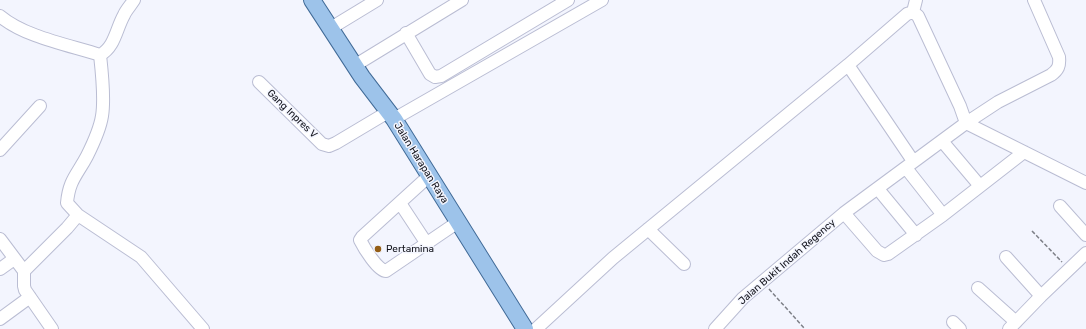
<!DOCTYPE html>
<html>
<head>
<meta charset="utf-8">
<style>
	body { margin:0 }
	canvas { display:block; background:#f3f5fe }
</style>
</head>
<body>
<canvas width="1086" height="329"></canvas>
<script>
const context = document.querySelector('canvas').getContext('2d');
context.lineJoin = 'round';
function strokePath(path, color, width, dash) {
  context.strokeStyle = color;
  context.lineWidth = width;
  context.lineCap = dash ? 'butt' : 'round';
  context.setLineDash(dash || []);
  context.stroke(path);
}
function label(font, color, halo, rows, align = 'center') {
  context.font = font + ' Rubik,sans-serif';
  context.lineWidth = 3;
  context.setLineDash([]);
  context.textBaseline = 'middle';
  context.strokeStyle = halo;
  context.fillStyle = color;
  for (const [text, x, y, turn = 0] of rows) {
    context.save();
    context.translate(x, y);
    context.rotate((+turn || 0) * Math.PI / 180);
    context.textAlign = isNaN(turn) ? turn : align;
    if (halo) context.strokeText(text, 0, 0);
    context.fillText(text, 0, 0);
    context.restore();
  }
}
const path = new Path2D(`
	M 1032,231 L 1062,262
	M 769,289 L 805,329`);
const minor = new Path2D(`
	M 1034,0 L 1059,57 C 1060,66 1058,70 1051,75 L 998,102 L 966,123 L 1086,183
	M 913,12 L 916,0
	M 0,16 C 25,37 69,45 100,55 C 102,73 105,98 102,116 C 100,129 93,144 87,156 C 77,175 69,180 67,203 L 78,215 L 141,257 L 203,329
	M 331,28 L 377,0
	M 406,33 L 430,74 L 435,77 L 441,76 L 568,0
	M 100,55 C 115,47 116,29 124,15 C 126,10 131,5 134,0
	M 848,65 L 913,161
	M 354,66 L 462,0
	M 259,82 L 322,144 L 329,146 L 336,143 L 388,112
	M 394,119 L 602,0
	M 942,141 L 980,186
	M 0,150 L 40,106
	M 906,168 L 943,215
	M 429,176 L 362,237 L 360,240 C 364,248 378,271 386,271 L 458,222
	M 878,189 L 916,235
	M 400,203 L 427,244
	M 1060,206 L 1086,235
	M 844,213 L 877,251 L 884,255 L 888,254 L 943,215 L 1024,152
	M 648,229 L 684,264
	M 0,239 L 24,271 L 24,286 L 25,290 L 52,329
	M 1006,257 L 1041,296
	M 0,269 L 14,259
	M 24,271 L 67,228 L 78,215
	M 978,288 L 1016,322
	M 0,319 L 30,297
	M 953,322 L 960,329
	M 536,329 L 613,258 L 848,65 L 907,14 L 913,12
	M 715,329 L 743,298 L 844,213 L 966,123 L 960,106 L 918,16 L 913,12
	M 1009,329 L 1041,296 L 1086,253`);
const major = new Path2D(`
	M 312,0 L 362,77 L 394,119 L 525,329`);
const markers = [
	[378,249,4,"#945e16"]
];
const streetNames = [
	["Gang Inpres V",292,114,44],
	["Jalan Harapan Raya",421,163,58],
	["Jalan Bukit Indah Regency",787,262,-41]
];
const poiNames = [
	["Pertamina",386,249]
];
strokePath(minor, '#babdd3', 14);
strokePath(major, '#416b98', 18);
strokePath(path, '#7e8088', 1.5, [4, 2]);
strokePath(minor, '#fff', 12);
strokePath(major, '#9dc3ea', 16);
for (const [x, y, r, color] of markers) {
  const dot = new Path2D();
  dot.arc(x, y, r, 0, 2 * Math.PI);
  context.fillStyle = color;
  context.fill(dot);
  strokePath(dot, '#f3f5fe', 1.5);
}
label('10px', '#11121a', '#f3f5fe', streetNames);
label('10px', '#11121a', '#f3f5fe', poiNames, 'left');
</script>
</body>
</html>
